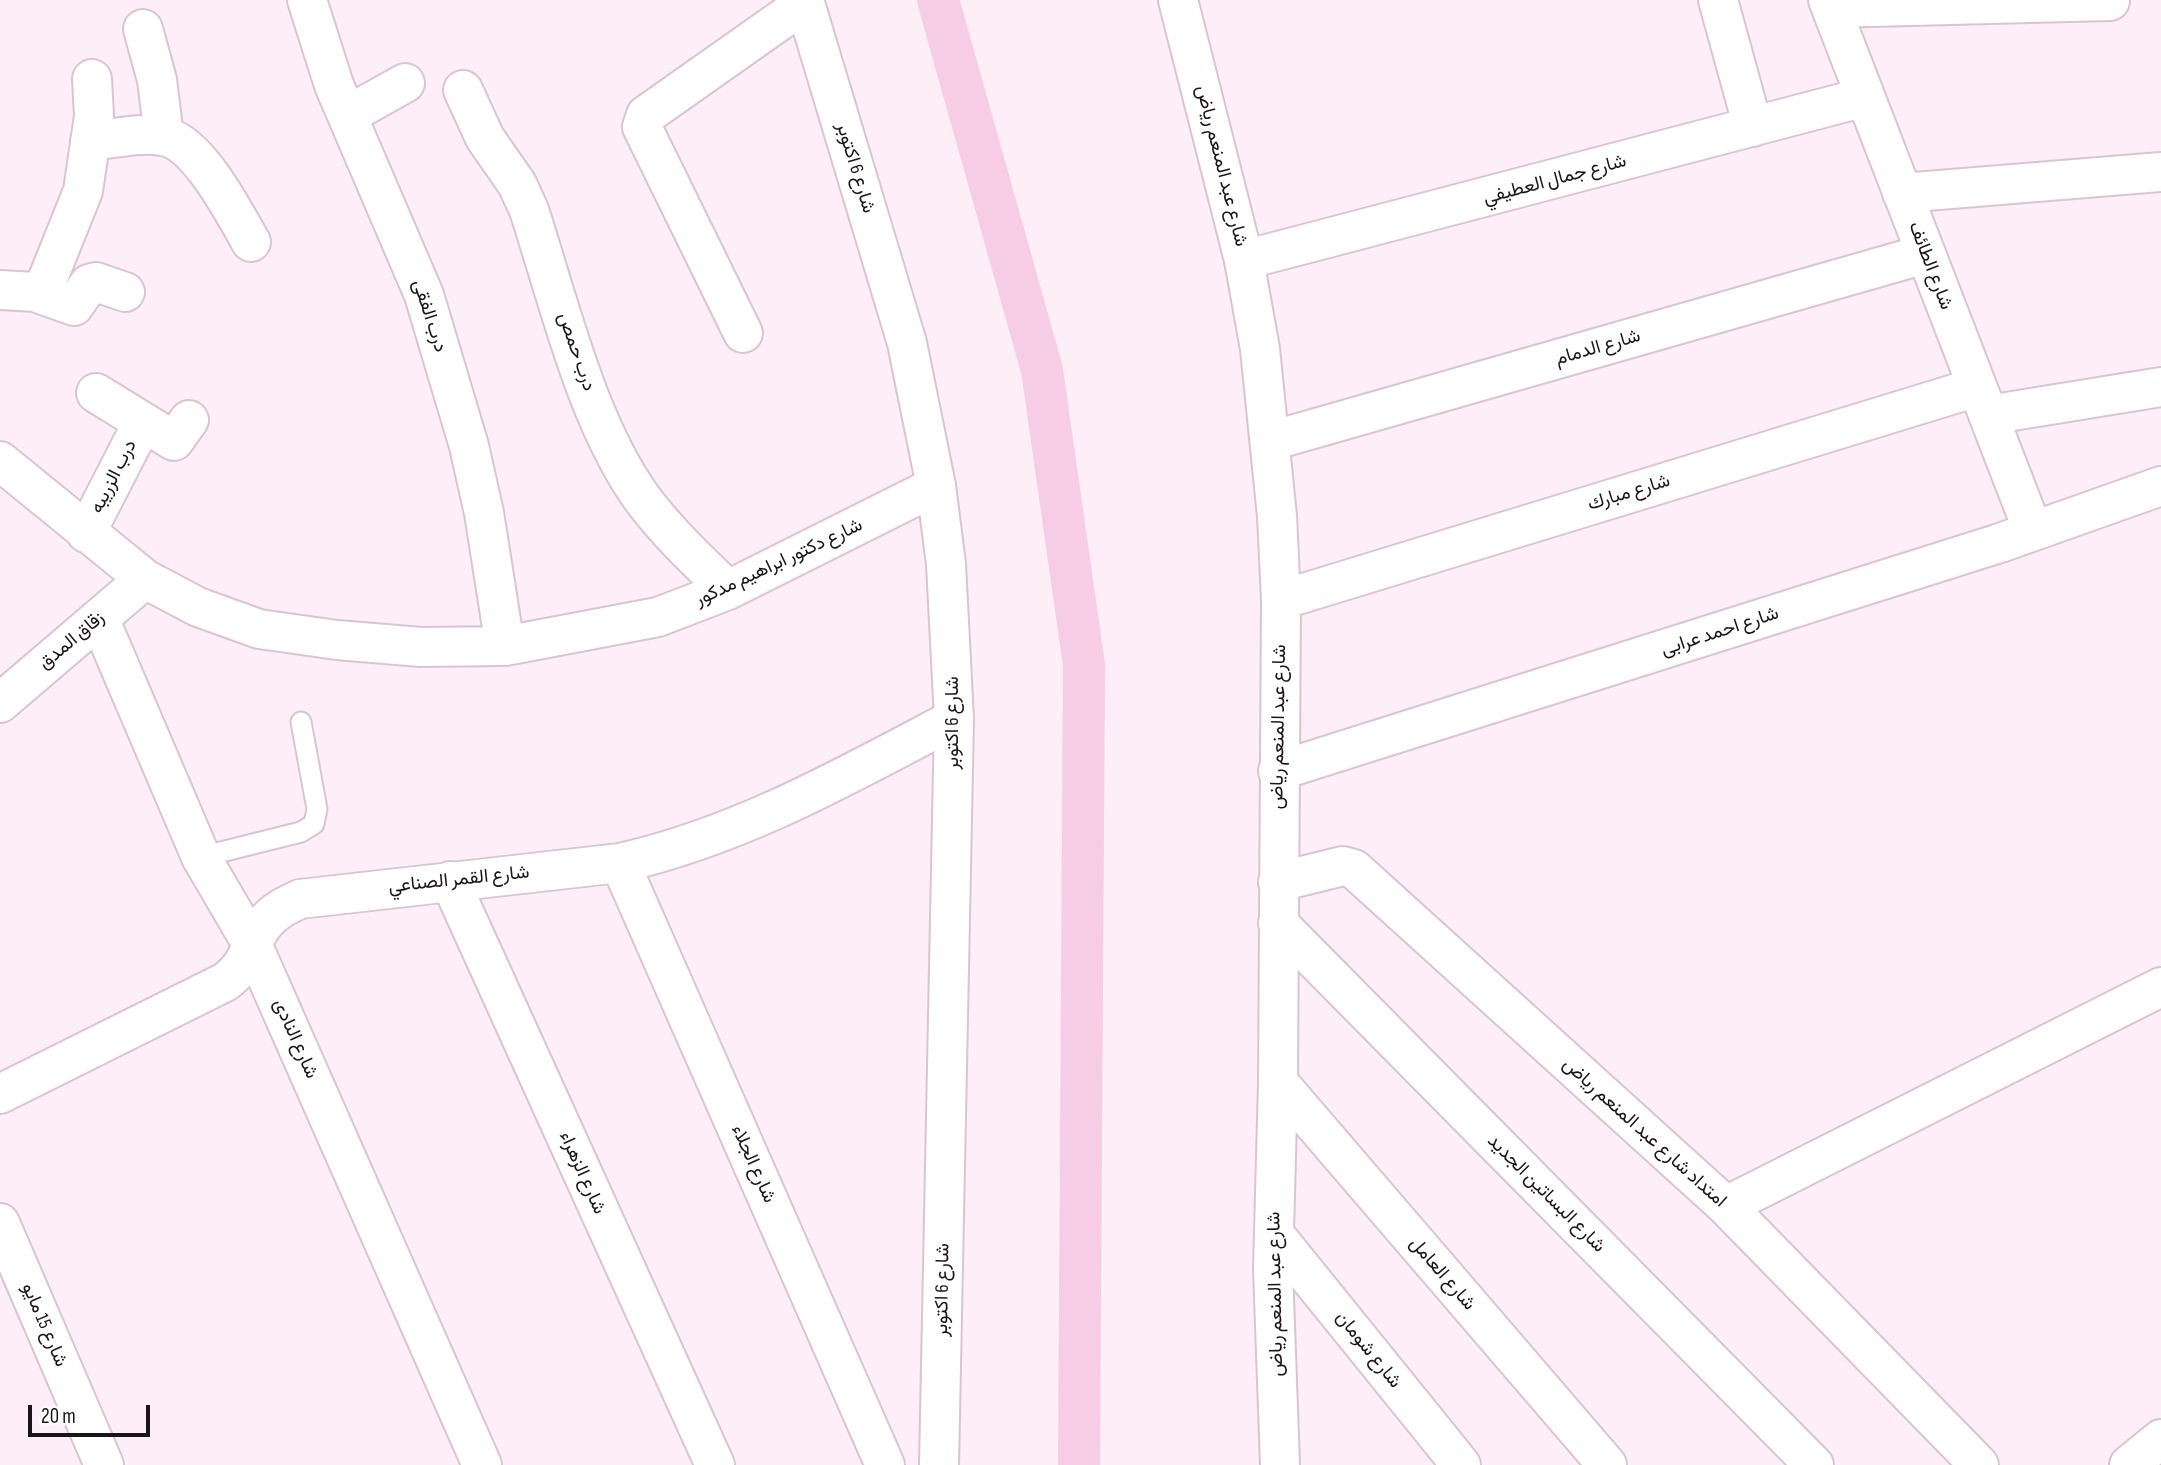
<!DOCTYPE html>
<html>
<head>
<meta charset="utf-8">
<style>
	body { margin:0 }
	#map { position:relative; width:2161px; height:1465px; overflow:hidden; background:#fdeef7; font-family:"Sofia Sans Condensed",sans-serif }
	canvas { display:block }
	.scale { position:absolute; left:28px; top:1405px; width:122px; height:32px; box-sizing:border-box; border:4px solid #1b1318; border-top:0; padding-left:9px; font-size:21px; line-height:24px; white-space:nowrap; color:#1b1318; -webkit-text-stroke:5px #fff; paint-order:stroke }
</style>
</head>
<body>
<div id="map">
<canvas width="2161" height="1465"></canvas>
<div class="scale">20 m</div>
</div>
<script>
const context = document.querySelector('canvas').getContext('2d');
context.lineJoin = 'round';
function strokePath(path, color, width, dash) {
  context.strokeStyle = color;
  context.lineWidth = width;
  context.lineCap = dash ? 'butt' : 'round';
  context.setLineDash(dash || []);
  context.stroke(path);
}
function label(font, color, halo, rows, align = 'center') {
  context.font = font + ' "Sofia Sans Condensed",Vazirmatn,sans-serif';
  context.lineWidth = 7;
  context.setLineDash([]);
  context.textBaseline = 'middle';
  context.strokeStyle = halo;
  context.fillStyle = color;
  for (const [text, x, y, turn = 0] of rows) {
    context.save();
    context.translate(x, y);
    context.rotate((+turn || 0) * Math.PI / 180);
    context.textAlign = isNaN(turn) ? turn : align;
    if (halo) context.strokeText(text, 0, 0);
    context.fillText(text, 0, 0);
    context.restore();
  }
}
const canal = new Path2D(`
	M 938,0 L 1042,370 L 1084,665 L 1079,1465`);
const lane = new Path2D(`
	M 201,857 L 301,832 L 314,824 L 317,809 L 301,722`);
const street = new Path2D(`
	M 307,0 L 334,85 L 424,295 L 469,446 L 484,513 L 505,646
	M 1718,0 L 1753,127
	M 1828,0 L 2033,531
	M 1831,8 L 2110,1
	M 143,29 L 157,80 L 164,136
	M 463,90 L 485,138 L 517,184 L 529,210 C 559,302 587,424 644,501 C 669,534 699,562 728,590
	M 348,115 L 405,83
	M 90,141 C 114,139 144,131 167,137 C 200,146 235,214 251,242
	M 1902,193 L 2161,172
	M 1244,260 L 1865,97
	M 0,290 L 35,292 L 74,306 L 89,284 L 96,282 L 125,292
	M 42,293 L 83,191 L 94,116 L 92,79
	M 743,333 L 642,127 L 646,115 L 805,3
	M 96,393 L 174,441 L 189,420
	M 1988,415 L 2161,387
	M 1271,441 L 1925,254
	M 0,461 L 145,579 L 198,607 L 259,629 L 337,640 L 421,647 L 505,646 L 658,617 L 728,590 L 936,486
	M 86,533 L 143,422
	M 1281,600 L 1977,387
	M 99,618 L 201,857 L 253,946 L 482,1465
	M 0,703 L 145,579
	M 1278,771 L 2000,543 L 2161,486
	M 620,863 L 885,1465
	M 450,881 L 715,1465
	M 1278,882 L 1343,866 L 1354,869 L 1726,1206 L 1979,1465
	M 1278,923 L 1814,1465
	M 1278,1082 L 1607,1465
	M 0,1094 L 225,982 C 252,962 247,946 264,924 C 274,911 287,905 300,899 L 620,863 C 740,836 846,776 954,719
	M 1726,1206 L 2161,987
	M 0,1223 L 104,1465
	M 1275,1235 L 1461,1465
	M 2129,1465 L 2161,1439`);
const secondary = new Path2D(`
	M 804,0 L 907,343 L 936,486 L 946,564 L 954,719 L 939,1465
	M 1178,0 L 1244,260 L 1260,349 L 1277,516 L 1281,600 L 1278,1082 L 1273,1269 L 1280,1465`);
const streetNames = [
	["شارع عبد المنعم رياض",1221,166,76],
	["شارع 6 اكتوبر",855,168,73],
	["شارع جمال العطيفي",1555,180,-15],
	["شارع الطائف",1930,266,69],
	["درب الفقى",429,316,72],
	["شارع الدمام",1598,348,-16],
	["درب حمص",576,352,71],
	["درب الزريبه",114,477,-63],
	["شارع مبارك",1629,493,-17],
	["شارع دكتور ابراهيم مدكور",779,563,-25],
	["شارع احمد عرابى",1720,632,-18],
	["زقاق المدق",72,641,-40],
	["شارع 6 اكتوبر",953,723,-90],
	["شارع عبد المنعم رياض",1279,727,-89],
	["شارع القمر الصناعي",459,880,-6],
	["شارع النادى",295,1039,66],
	["امتداد شارع عبد المنعم رياض",1644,1133,42],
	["شارع الجلاء",753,1164,66],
	["شارع الزهراء",582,1173,66],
	["شارع البساتين الجديد",1546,1194,45],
	["شارع العامل",1442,1274,49],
	["شارع 6 اكتوبر",943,1290,-89],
	["شارع عبد المنعم رياض",1276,1294,-91],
	["شارع 15 مايو",44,1325,67],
	["شارع شومان",1368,1350,51]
];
strokePath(canal, '#f7cce5', 42);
strokePath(lane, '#dbc4d1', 23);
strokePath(street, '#dbc4d1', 42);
strokePath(secondary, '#dbc4d1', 42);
strokePath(lane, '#fff', 19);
strokePath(street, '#fff', 38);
strokePath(secondary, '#fff', 38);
label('19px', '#1b1318', '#fff', streetNames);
</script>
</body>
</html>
